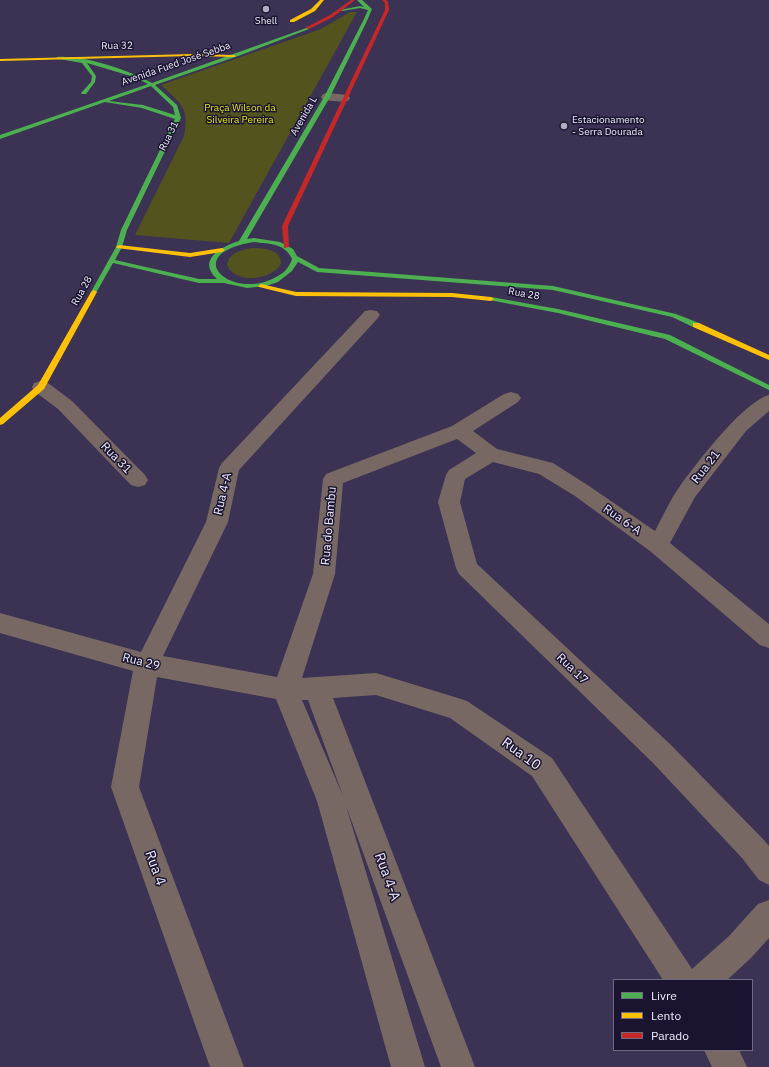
<!DOCTYPE html>
<html>
<head>
<meta charset="utf-8">
<style>
	body { margin:0 }
	#map { position:relative; width:769px; height:1067px; overflow:hidden; background:#3b3254; font-family:"IBM Plex Sans",sans-serif }
	canvas { display:block }
	.legend { position:absolute; left:613px; top:979px; width:140px; height:72px; box-sizing:border-box; background:#1a1430; border:1px solid #706b82; margin:0; padding:5px 7px; list-style:none; font-size:12px; color:#f0eefe }
	.legend li { display:flex; align-items:center; gap:8px; height:20px }
	.legend b { width:20px; border:1px solid #706b82 }
</style>
</head>
<body>
<div id="map">
<canvas width="769" height="1067"></canvas>
<ul class="legend">
<li><b style="height:5px;background:#4caf50"></b>Livre</li>
<li><b style="height:5px;background:#ffc107"></b>Lento</li>
<li><b style="height:5px;background:#c62828"></b>Parado</li>
</ul>
</div>
<script>
const context = document.querySelector('canvas').getContext('2d');
context.lineJoin = 'round';
function fill(path, color) {
  context.fillStyle = color;
  context.fill(path, 'evenodd');
}
function strokePath(path, color, width, dash) {
  context.strokeStyle = color;
  context.lineWidth = width;
  context.lineCap = dash ? 'butt' : 'round';
  context.setLineDash(dash || []);
  context.stroke(path);
}
function label(font, color, halo, rows, align = 'center') {
  context.font = font + ' "IBM Plex Sans",sans-serif';
  context.lineWidth = 3;
  context.setLineDash([]);
  context.textBaseline = 'middle';
  context.strokeStyle = halo;
  context.fillStyle = color;
  for (const [text, x, y, turn = 0] of rows) {
    context.save();
    context.translate(x, y);
    context.rotate((+turn || 0) * Math.PI / 180);
    context.textAlign = isNaN(turn) ? turn : align;
    if (halo) context.strokeText(text, 0, 0);
    context.fillText(text, 0, 0);
    context.restore();
  }
}
const green = new Path2D(`
	M 350,12 L 357,12 L 229,243 L 135,235 L 184,136 C 190,107 180,103 161,85 L 321,29 Z
	M 252,248 C 263,248 282,249 281,264 C 271,280 236,285 227,265 C 229,253 241,250 252,248 Z`);
const street = new Path2D(`
	M 327,93 L 348,95 L 350,98 L 348,101 L 344,102 L 323,100 L 321,97 L 323,94 Z
	M 371,310 L 377,311 L 380,315 L 377,319 L 239,470 L 228,522 L 163,656 L 277,677 L 313,574 L 323,479 L 326,474 L 452,426 L 504,394 L 511,392 L 518,394 L 521,398 L 518,402 L 473,431 L 497,449 L 553,463 L 589,486 L 655,531 C 663,516 670,500 680,486 C 697,463 743,402 769,395 L 769,411 L 746,431 L 695,497 L 670,543 L 769,624 L 769,648 L 760,645 L 650,551 L 575,496 L 539,474 L 493,462 L 465,479 L 460,502 L 477,564 L 671,745 L 762,838 L 769,846 L 769,885 L 759,880 L 742,858 L 653,763 L 459,574 L 456,568 L 438,502 L 446,475 L 449,470 L 476,453 L 457,439 L 343,483 L 335,574 L 302,678 L 376,673 L 458,698 L 467,701 L 552,758 L 692,969 L 729,936 L 758,904 L 769,900 L 769,938 L 751,958 L 727,980 L 663,980 L 532,776 L 450,718 L 376,695 L 333,698 L 475,1067 L 441,1067 L 346,806 L 425,1067 L 391,1067 L 317,801 L 276,699 L 157,677 L 139,787 L 244,1067 L 210,1067 L 111,787 L 133,671 L 0,633 L 0,613 L 141,652 L 206,522 L 219,468 L 222,463 L 365,311 ZM 302,700 L 308,700 L 343,796 Z
	M 41,381 L 48,383 L 72,401 L 145,475 L 148,480 L 145,485 L 138,487 L 131,485 L 58,409 L 34,391 L 32,387 L 34,383 Z
	M 704,1050 L 739,1050 L 747,1067 L 712,1067 Z`);
const fast = new Path2D(`
	M 357,0 L 362,0 L 372,9 L 367,21 L 330,97 L 247,239 L 254,238 L 280,242 L 293,249 L 297,256 L 319,268 L 553,286 L 676,314 L 699,323 L 699,327 L 693,327 L 672,317 L 553,290 L 317,272 L 298,262 L 292,271 L 278,282 L 266,286 L 247,288 L 224,283 L 199,283 L 113,263 L 96,293 L 92,293 L 91,292 L 116,247 L 121,230 L 175,119 L 142,108 L 105,102 L 0,139 L 0,135 L 148,84 L 134,77 L 87,63 L 96,76 L 95,82 L 86,94 L 82,94 L 81,93 L 91,82 L 92,76 L 82,63 L 59,59 L 57,59 L 57,57 C 83,55 129,70 152,83 L 309,27 L 309,29 L 241,55 L 155,85 L 177,105 L 181,118 L 127,230 L 122,247 L 115,260 L 199,279 L 217,279 C 196,260 222,246 239,241 L 324,97 L 363,21 L 368,10 L 360,8 L 342,11 L 340,10 L 360,6 L 364,7 ZM 151,86 L 173,107 L 175,115 L 143,105 L 109,101 ZM 254,242 C 269,244 285,243 292,259 C 289,268 284,273 276,277 C 232,302 178,254 254,242 Z
	M 491,297 L 558,309 L 670,335 L 769,385 L 769,390 L 665,339 L 558,313 L 489,300 L 488,299 Z`);
const slow = new Path2D(`
	M 320,0 L 324,0 L 315,11 L 294,22 L 290,22 L 290,20 L 311,9 Z
	M 192,54 L 234,55 L 236,56 L 234,57 L 192,56 L 0,61 L 0,59 Z
	M 119,245 L 190,253 L 222,248 L 225,250 L 222,252 L 190,257 L 117,248 L 116,247 Z
	M 261,284 L 296,292 L 452,293 L 491,297 L 494,299 L 491,301 L 452,297 L 296,296 L 259,287 L 258,286 Z
	M 94,290 L 97,292 L 44,389 L 3,424 L 0,425 L 0,418 L 38,385 L 91,292 Z
	M 693,323 L 699,323 L 769,355 L 769,360 L 693,327 Z`);
const jam = new Path2D(`
	M 351,0 L 355,0 L 333,17 L 309,29 L 305,28 L 330,15 Z
	M 382,0 L 386,0 L 388,2 L 389,10 L 288,226 L 289,247 L 284,248 L 282,226 L 385,10 L 385,3 Z`);
const markers = [
	[266,9,4,"#b1acc2"],
	[564,126,4,"#b1acc2"]
];
const farPoinames = [
	["Shell",266,21],
	["Estacionamento",572,120,"left"],
	["- Serra Dourada",572,132,"left"]
];
const farStreetnames = [
	["Rua 32",117,46,-1],
	["Avenida Fued José Sebba",176,64,-19],
	["Avenida L",304,116,-60],
	["Rua 31",169,136,-64],
	["Rua 28",82,291,-61],
	["Rua 28",524,294,10]
];
const farParknames = [
	["Praça Wilson da",240,108],
	["Silveira Pereira",240,120]
];
const streetNames = [
	["Rua 31",116,458,46],
	["Rua 21",706,467,-52],
	["Rua 4-A",223,494,-77],
	["Rua 6-A",622,520,35],
	["Rua do Bambu",329,526,-85],
	["Rua 29",141,662,14],
	["Rua 17",572,669,44]
];
const nearStreetnames = [
	["Rua 10",521,754,36],
	["Rua 4",155,868,70],
	["Rua 4-A",387,877,70]
];
fill(green, '#53541d');
fill(street, '#786864');
fill(fast, '#4caf50');
fill(slow, '#ffc107');
fill(jam, '#c62828');
for (const [x, y, r, color] of markers) {
  const dot = new Path2D();
  dot.arc(x, y, r, 0, 2 * Math.PI);
  context.fillStyle = color;
  context.fill(dot);
  strokePath(dot, '#1a1430', 1.5);
}
label('10px', '#f0eefe', '#1a1430', farPoinames);
label('10px', '#f0eefe', '#1a1430', farStreetnames);
label('10px', '#e6eb0c', '#1a1430', farParknames);
label('12px', '#f0eefe', '#1a1430', streetNames);
label('14px', '#f0eefe', '#1a1430', nearStreetnames);
</script>
</body>
</html>
